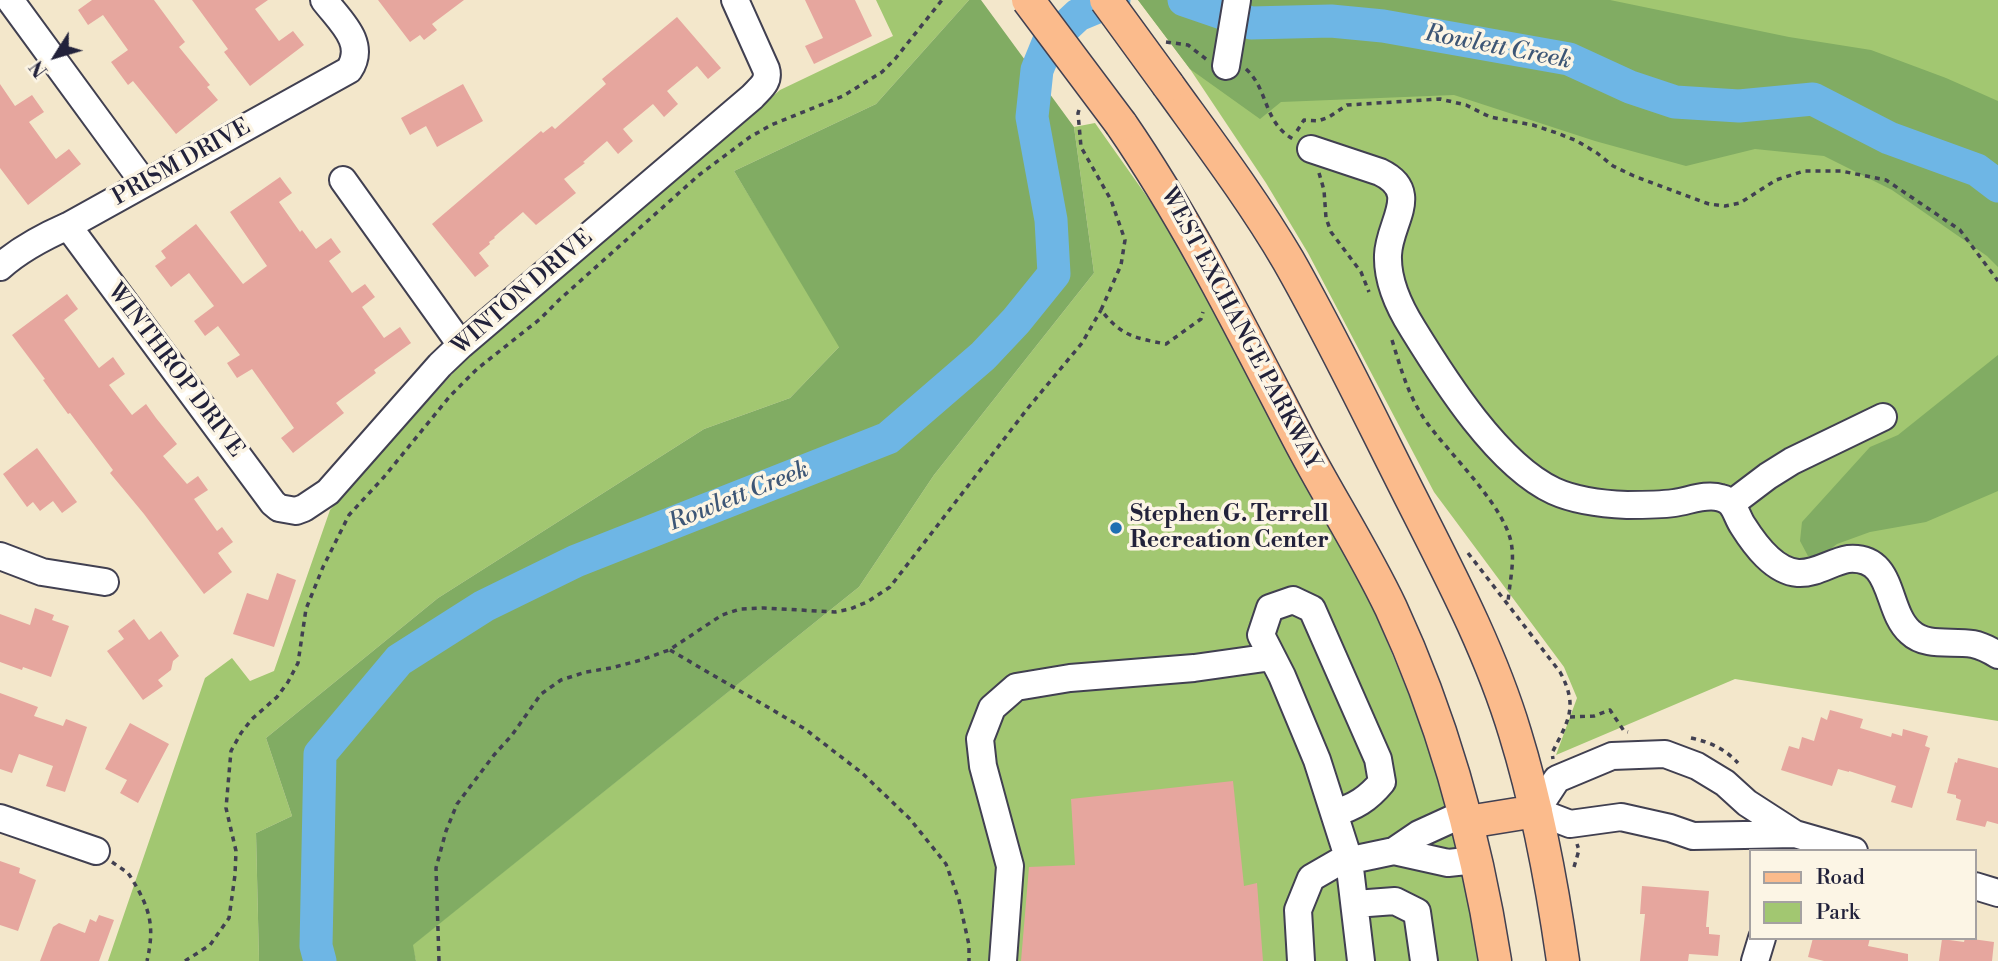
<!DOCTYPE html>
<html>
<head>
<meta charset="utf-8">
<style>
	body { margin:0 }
	#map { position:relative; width:1998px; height:961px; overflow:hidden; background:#f3e7cb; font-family:"Libre Bodoni",serif }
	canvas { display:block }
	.legend { position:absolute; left:1749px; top:849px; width:228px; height:91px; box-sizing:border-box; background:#fcf5e5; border:2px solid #a5a1a1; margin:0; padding:9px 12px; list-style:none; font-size:21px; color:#22223b }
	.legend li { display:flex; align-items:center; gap:14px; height:35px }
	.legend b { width:35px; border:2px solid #a5a1a1 }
	.north { position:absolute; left:21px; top:21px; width:70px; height:70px; -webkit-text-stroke:5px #fcf5e5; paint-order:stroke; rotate:233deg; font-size:19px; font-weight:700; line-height:28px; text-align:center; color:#22223b }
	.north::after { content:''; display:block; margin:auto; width:24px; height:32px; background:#22223b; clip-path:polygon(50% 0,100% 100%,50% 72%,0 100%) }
</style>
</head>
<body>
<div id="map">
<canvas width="1998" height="961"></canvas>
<ul class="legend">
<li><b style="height:9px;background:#fbbb8c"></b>Road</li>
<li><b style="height:19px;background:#a2c771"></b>Park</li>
</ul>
<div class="north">N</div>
</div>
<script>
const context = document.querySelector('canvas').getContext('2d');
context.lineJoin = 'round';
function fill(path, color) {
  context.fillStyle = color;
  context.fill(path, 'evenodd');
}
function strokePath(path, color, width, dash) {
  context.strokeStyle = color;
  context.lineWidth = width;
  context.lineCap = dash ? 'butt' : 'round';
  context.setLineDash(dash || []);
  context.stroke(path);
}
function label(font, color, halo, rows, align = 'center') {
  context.font = font + ' "Libre Bodoni",serif';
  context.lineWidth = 7;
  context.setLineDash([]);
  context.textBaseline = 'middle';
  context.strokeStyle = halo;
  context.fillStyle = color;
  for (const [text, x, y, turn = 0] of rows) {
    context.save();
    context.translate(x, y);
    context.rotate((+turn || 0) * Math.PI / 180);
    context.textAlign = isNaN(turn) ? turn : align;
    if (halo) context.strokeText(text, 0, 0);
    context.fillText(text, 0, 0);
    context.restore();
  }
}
const green = new Path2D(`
	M 876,0 L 969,0 L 876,104 L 734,171 L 840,346 L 790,398 L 704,429 L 438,598 L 266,738 L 292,816 L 256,833 L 259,961 L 108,961 L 205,678 L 232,658 L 250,681 L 274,671 L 330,510 L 472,352 L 780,90 L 893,36 Z
	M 1138,0 L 1998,0 L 1998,721 L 1735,679 L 1556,755 L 1577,698 L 1564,667 L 1434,492 L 1308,253 L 1266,183 L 1190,69 Z
	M 1095,123 L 1189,256 L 1362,581 L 1421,724 L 1460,837 L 1480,961 L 416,961 L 412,945 L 859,587 L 934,475 L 1094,273 L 1074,127 Z`);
const forest = new Path2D(`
	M 969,0 L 981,0 L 1074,127 L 1094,273 L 934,475 L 859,587 L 413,945 L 416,961 L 259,961 L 256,833 L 292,816 L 266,738 L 438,598 L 704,429 L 790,398 L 839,347 L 734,171 L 876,104 Z
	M 1138,0 L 1610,0 L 1789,37 L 1871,50 L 1946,78 L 1998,101 L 1998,267 L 1987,256 L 1892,190 L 1824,156 L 1755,149 L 1686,166 L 1595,141 L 1454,95 L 1281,102 L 1260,119 L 1190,69 Z
	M 1998,355 L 1998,491 L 1926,522 L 1870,532 L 1837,544 L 1820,557 L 1808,556 L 1800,541 L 1802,522 L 1870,447 L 1898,435 Z`);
const river = new Path2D(`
	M 1184,0 L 1251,23 L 1331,21 L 1383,26 L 1569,59 L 1630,87 L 1675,102 L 1739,106 L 1813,99 L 1889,138 L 1977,170 L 1998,186
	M 320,961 L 316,946 L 320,754 L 399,660 L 484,606 L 576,561 L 888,438 L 983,356 L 1016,321 L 1054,274 L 1051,220 L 1032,117 L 1037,70 L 1048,43 L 1078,15 L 1114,0`);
const building = new Path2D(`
	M 92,0 L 154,0 L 185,42 L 179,47 L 210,85 L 207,87 L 218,100 L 176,134 L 133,81 L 128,85 L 111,62 L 128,50 L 103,15 L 88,25 L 78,10 Z
	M 192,0 L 268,0 L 255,9 L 279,41 L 293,31 L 304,45 L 250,86 L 224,52 L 228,49 Z
	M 378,0 L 464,0 L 432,24 L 437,30 L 424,40 L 420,35 L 410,42 Z
	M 805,0 L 855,0 L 872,36 L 814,64 L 805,46 L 823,38 Z
	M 677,17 L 721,68 L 708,79 L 697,66 L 667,91 L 678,104 L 664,117 L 653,104 L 623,129 L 633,141 L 618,154 L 607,141 L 583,162 L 585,163 L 564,179 L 576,193 L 536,225 L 523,212 L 494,237 L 495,238 L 489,242 L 490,244 L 479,253 L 489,266 L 475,277 L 432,224 L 541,131 L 543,133 L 552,126 L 555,129 L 606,84 L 602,79 Z
	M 0,84 L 15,106 L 32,95 L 44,112 L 29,122 L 56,159 L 69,149 L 81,164 L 28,205 L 0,168 Z
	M 463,84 L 483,121 L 437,147 L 426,126 L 410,135 L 401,118 Z
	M 280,177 L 292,193 L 279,202 L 300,232 L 302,230 L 316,249 L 331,238 L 341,252 L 329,261 L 352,293 L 365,284 L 375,297 L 362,307 L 384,338 L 400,327 L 411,343 L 374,370 L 376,373 L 336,403 L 344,413 L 293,453 L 281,438 L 294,428 L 252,369 L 237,378 L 227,363 L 240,355 L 218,326 L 205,336 L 194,321 L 214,306 L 189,273 L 171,287 L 155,266 L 166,258 L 161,251 L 196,224 L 243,284 L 267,266 L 230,212 Z
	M 67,294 L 78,309 L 64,320 L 99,368 L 113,357 L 125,374 L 109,385 L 132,415 L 146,404 L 156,418 L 177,444 L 163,456 L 187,484 L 198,476 L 208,490 L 194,499 L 217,531 L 222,527 L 233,542 L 218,553 L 232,572 L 204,594 L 144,514 L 110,473 L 113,470 L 70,413 L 68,414 L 43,380 L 45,379 L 12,335 Z
	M 37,448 L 77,502 L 62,513 L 53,501 L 40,511 L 33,502 L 27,507 L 3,474 Z
	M 277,573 L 296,580 L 274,647 L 233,634 L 247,593 L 268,600 Z
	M 35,608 L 54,615 L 52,620 L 69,626 L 51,677 L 23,667 L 22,670 L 0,662 L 0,614 L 30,625 Z
	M 134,619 L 149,640 L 161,631 L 179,656 L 173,661 L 171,670 L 158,680 L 163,686 L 143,700 L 107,651 L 124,639 L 118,631 Z
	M 0,693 L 38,707 L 34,716 L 63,726 L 66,719 L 87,727 L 65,792 L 46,786 L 53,766 L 19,754 L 12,773 L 0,769 Z
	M 1830,710 L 1863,719 L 1860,728 L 1891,737 L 1892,733 L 1902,736 L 1903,729 L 1928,736 L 1925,746 L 1930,748 L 1912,808 L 1891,802 L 1896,786 L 1849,771 L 1849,772 L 1838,769 L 1832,786 L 1781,770 L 1789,746 L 1799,749 L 1802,737 L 1814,741 L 1821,717 L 1827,720 Z
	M 130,723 L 169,744 L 138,803 L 120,793 L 127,780 L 105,769 Z
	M 1958,758 L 1998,768 L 1998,824 L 1987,821 L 1985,827 L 1956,820 L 1961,800 L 1956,798 L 1956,795 L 1947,793 L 1955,762 L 1957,763 Z
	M 1233,781 L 1244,886 L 1257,883 L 1263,961 L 1021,961 L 1029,867 L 1075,865 L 1071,799 Z
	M 0,861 L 20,868 L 19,873 L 36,880 L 18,931 L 0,925 Z
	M 1642,886 L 1709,891 L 1706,927 L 1709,927 L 1709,934 L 1720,935 L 1718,956 L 1689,954 L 1688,961 L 1640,961 L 1645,914 L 1640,914 Z
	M 99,915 L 114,920 L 99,961 L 40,961 L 53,927 L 59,923 L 85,933 L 90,919 L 96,922 Z
	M 1813,938 L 1870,938 L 1868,946 L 1908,954 L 1908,961 L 1824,961 L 1808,957 Z
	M 1965,938 L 1994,942 L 1992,961 L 1939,961 L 1942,939 L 1964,942 Z`);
const path = new Path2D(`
	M 1166,42 L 1188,45 L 1206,59
	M 1246,69 C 1269,90 1263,122 1293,139
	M 1079,110 L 1078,113 L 1081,147 L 1111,200 L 1125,240 L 1121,265 L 1101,310 C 1121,336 1135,338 1166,344 L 1201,319 L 1203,312
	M 1297,131 L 1304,120 L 1318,121 L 1329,117 L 1347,105 L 1440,99 L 1466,105 L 1490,117 L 1533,125 L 1557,133 L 1577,141 L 1597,153 L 1613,166 L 1634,176 L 1709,204 L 1725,206 L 1740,203 L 1776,180 L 1804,171 L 1841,171 L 1886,180 L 1960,230 L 1998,281
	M 1319,173 L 1324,190 L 1326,218 L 1331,232 L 1361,272 L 1369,292
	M 1392,340 C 1401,369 1408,395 1425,420 C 1448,453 1510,510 1512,549 C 1514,566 1509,586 1508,603
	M 1468,553 L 1560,672 C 1579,707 1568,721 1552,753 L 1553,759
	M 670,650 L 805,729 L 862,773 L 910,819 L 946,864 L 959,900 L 969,945 L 969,961
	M 1570,717 L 1594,716 L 1610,710 L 1624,731 L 1628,732
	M 1691,738 C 1710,742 1725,749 1738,763
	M 112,862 L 128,873 L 132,879 C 150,909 155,926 147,961
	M 1574,867 L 1579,850 L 1577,844
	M 185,961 L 210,945 L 229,918 L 235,875 L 236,851 L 226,808 L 231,751 L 241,733 L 252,719 L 277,697 L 288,682 L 298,663 L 306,609 L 323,567 L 349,515 L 384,477 L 450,396 L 477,369 L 540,319 L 559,300 L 699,175 L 750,137 L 771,125 L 843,96 L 882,72 L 895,59 L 942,0
	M 439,961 L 436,868 L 446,831 L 457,804 L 494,755 L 512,735 L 541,694 L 561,680 L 586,672 L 611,668 L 641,660 L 669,650 L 722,615 L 740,609 L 764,608 L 835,612 L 850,609 L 867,602 L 890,587 L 1028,408 L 1082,343 L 1101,310`);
const minor = new Path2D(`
	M 10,0 L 144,183
	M 1226,66 L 1237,0
	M 1311,149 L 1380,172 C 1422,192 1389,222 1388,255 C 1387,282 1399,307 1413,329 C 1445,381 1498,465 1554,491 C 1576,501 1603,504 1627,505 C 1643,505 1659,505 1674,503 C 1689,501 1706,493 1721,498 C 1735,501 1736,516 1743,526 C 1755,545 1774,571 1798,573 C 1816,574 1831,562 1848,559 C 1895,555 1885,610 1910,632 C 1927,648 1952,640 1973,644 C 1983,646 1990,650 1998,655
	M 343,180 L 461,345
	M 68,226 L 273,503 L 279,508 L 296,511 L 304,508 L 328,492 L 440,365 L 461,345 L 752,97 C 760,88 770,82 766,69 L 735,0
	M 0,267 C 20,249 43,237 68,226 L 349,70 C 367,43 340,21 324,0
	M 1731,504 L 1768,476 L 1792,461 L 1883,417
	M 0,556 L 42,572 L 105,582
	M 1334,813 C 1355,807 1368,799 1382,782 L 1378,759 L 1312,609 L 1293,600 L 1270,608 L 1261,635 L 1282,676 L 1317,760 L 1349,860 L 1361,961
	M 0,818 L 96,851
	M 1795,834 L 1693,836 L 1670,828 L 1621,817 L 1570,824 L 1536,811 L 1557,779 L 1612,756 L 1665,754 L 1697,766 L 1725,783 L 1747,803 L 1795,834 L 1854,851
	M 1394,851 L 1419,834 L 1465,813
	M 1975,886 L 1998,893
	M 1355,904 L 1395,901 L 1417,912 L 1424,961
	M 1003,961 L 1010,866 L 983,766 L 980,739 L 992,708 L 1016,687 L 1070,678 L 1194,668 L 1272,657
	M 1301,961 L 1298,910 L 1311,878 L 1337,863 L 1394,851 L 1448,863 L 1476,860
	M 1755,961 L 1762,938`);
const major = new Path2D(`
	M 1168,85 C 1209,142 1252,199 1288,260 C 1332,337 1370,417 1410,496 C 1449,573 1490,650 1515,733 C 1538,807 1552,884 1563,961
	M 1121,124 C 1189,223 1242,330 1297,436 C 1327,494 1363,549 1391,608 C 1443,720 1476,839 1495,961
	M 1468,822 L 1536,811`);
const majorBridge = new Path2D(`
	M 1028,0 L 1121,124
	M 1106,0 L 1168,85`);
const markers = [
	[1116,528,7,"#1f6fb2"]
];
const streetNames = [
	["PRISM DRIVE",182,163,-29],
	["WINTON DRIVE",523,293,-41],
	["WEST EXCHANGE PARKWAY",1240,329,62],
	["WINTHROP DRIVE",175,371,53]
];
const poiNames = [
	["Stephen G. Terrell",1130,515],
	["Recreation Center",1130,541]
];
const waterNames = [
	["Rowlett Creek",1498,48,11],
	["Rowlett Creek",739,497,-22]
];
fill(green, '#a2c771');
fill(forest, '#81ac63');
strokePath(river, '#6eb6e5', 33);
fill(building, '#e6a69e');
strokePath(minor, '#414051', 30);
strokePath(major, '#414051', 35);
strokePath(path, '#414051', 3.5, [5, 5]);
strokePath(minor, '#fff', 26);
strokePath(major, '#fbbb8c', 32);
strokePath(majorBridge, '#414051', 35, []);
strokePath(majorBridge, '#fbbb8c', 32);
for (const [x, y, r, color] of markers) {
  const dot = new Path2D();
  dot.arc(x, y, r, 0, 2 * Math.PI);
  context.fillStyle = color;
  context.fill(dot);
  strokePath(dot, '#fcf5e5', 2.5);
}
label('23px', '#22223b', '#fcf5e5', streetNames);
label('bold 23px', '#22223b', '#fcf5e5', poiNames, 'left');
label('italic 24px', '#3d5676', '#fcf5e5', waterNames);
</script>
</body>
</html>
